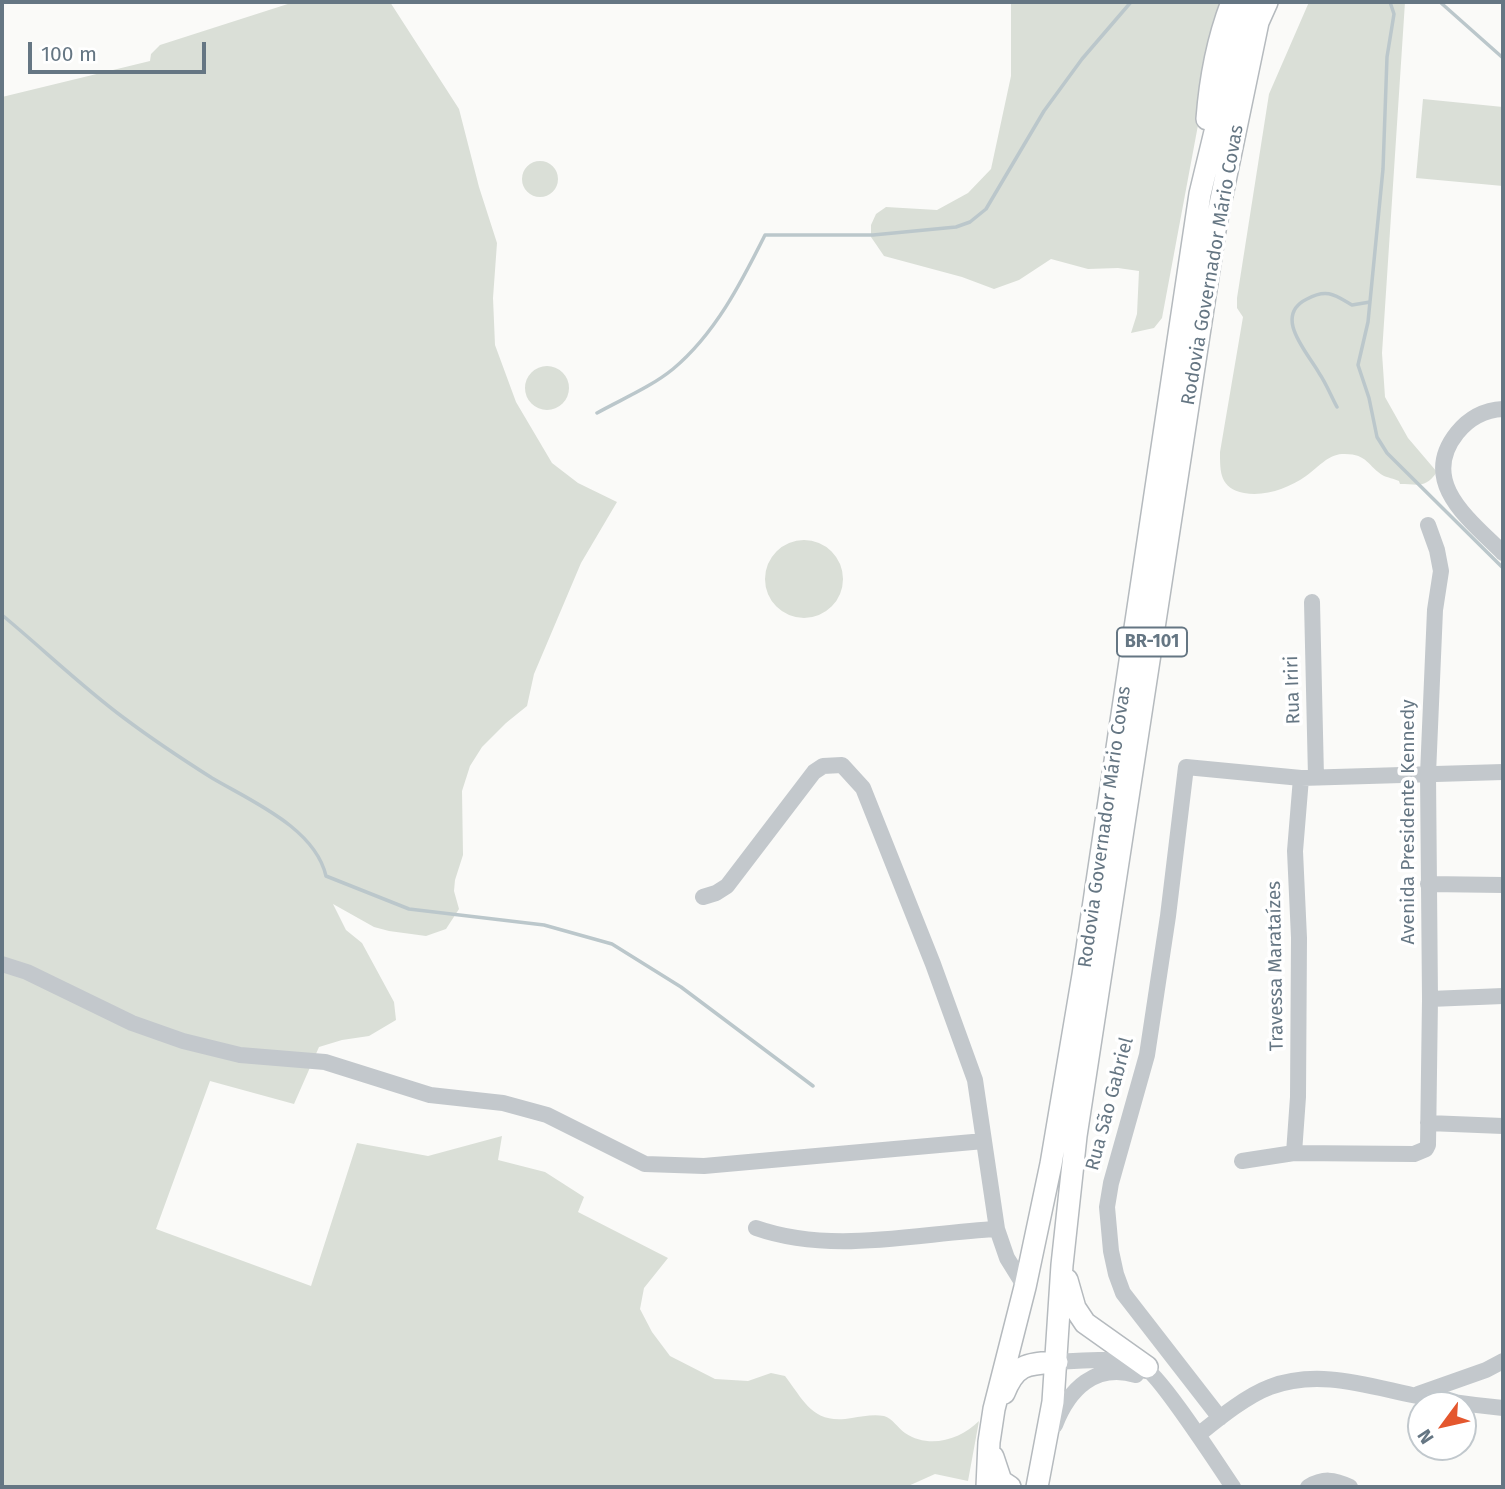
<!DOCTYPE html>
<html>
<head>
<meta charset="utf-8">
<style>
	body { margin:0 }
	#map { position:relative; width:1505px; height:1489px; overflow:hidden; background:#fafaf8; font-family:"Fira Sans",sans-serif }
	canvas { display:block }
	.frame { position:absolute; inset:0; border:4px solid #657683; pointer-events:none }
	.north { position:absolute; left:1407px; top:1391px; width:70px; height:70px; box-sizing:border-box; background:#fff; border:2px solid #c1c8cd; border-radius:50%; rotate:237deg; font-size:19px; font-weight:700; line-height:28px; text-align:center; color:#657683 }
	.north::after { content:''; display:block; margin:auto; width:24px; height:32px; background:#e4572e; clip-path:polygon(50% 0,100% 100%,50% 72%,0 100%) }
	.scale { position:absolute; left:28px; top:42px; width:178px; height:32px; box-sizing:border-box; border:4px solid #657683; border-top:0; padding-left:9px; font-size:21px; line-height:24px; white-space:nowrap; color:#657683; -webkit-text-stroke:5px #fff; paint-order:stroke }
</style>
</head>
<body>
<div id="map">
<canvas width="1505" height="1489"></canvas>
<div class="frame"></div>
<div class="north">N</div>
<div class="scale">100 m</div>
</div>
<script>
const context = document.querySelector('canvas').getContext('2d');
context.lineJoin = 'round';
function fill(path, color) {
  context.fillStyle = color;
  context.fill(path, 'evenodd');
}
function strokePath(path, color, width, dash) {
  context.strokeStyle = color;
  context.lineWidth = width;
  context.lineCap = dash ? 'butt' : 'round';
  context.setLineDash(dash || []);
  context.stroke(path);
}
function label(font, color, halo, rows, align = 'center') {
  context.font = font + ' "Fira Sans",sans-serif';
  context.lineWidth = 7;
  context.setLineDash([]);
  context.textBaseline = 'middle';
  context.strokeStyle = halo;
  context.fillStyle = color;
  for (const [text, x, y, turn = 0] of rows) {
    context.save();
    context.translate(x, y);
    context.rotate((+turn || 0) * Math.PI / 180);
    context.textAlign = isNaN(turn) ? turn : align;
    if (halo) context.strokeText(text, 0, 0);
    context.fillText(text, 0, 0);
    context.restore();
  }
}
const green = new Path2D(`
	M 294,2 L 390,2 L 459,109 L 479,187 L 497,243 L 493,298 L 495,345 L 516,402 L 552,463 L 578,483 L 617,502 L 581,563 L 534,674 L 527,706 L 506,723 L 482,747 L 470,766 L 462,791 L 463,855 L 455,880 L 454,891 L 459,909 L 446,929 L 426,936 L 389,931 L 374,927 L 333,904 L 346,930 L 362,943 L 394,1002 L 396,1020 L 369,1036 L 342,1040 L 319,1047 L 294,1104 L 210,1081 L 156,1229 L 311,1286 L 357,1143 L 428,1156 L 502,1136 L 498,1160 L 545,1172 L 584,1197 L 578,1212 L 668,1258 L 644,1288 L 640,1309 L 652,1332 L 670,1356 L 715,1379 L 748,1381 L 771,1373 L 785,1376 C 805,1402 813,1425 852,1418 C 862,1416 875,1414 884,1416 C 893,1419 897,1427 905,1433 C 929,1449 960,1440 979,1421 L 968,1481 L 935,1474 L 906,1487 L 2,1487 L 2,97 L 150,61 L 151,54 L 160,45 Z
	M 1011,2 L 1225,2 L 1215,34 L 1162,318 L 1154,328 L 1131,333 L 1137,314 L 1139,271 L 1118,268 L 1088,269 L 1051,259 L 1019,280 L 994,289 L 962,277 L 884,256 L 871,237 L 871,225 L 876,214 L 886,207 L 937,210 L 968,193 L 991,169 L 1011,76 Z
	M 1309,2 L 1405,2 L 1382,353 L 1385,397 L 1408,438 L 1437,472 C 1425,489 1418,484 1400,484 L 1399,481 C 1394,479 1387,477 1384,476 C 1367,466 1368,453 1342,454 C 1327,455 1318,468 1306,476 C 1289,488 1265,497 1244,493 C 1220,488 1220,473 1220,452 L 1243,317 L 1237,308 L 1237,298 L 1269,94 Z
	M 1423,99 L 1503,107 L 1503,186 L 1416,178 Z
	M522 179a18 18 0 1 1 36 0a18 18 0 1 1-36 0Z
	M525 388a22 22 0 1 1 44 0a22 22 0 1 1-44 0Z
	M765 579a39 39 0 1 1 78 0a39 39 0 1 1-78 0Z`);
const stream = new Path2D(`
	M 1390,2 L 1394,14 L 1387,57 L 1383,169 L 1368,322 L 1358,365 L 1369,398 L 1377,437 L 1387,453 L 1503,568
	M 1440,2 L 1503,58
	M 1337,407 C 1331,396 1326,383 1319,373 C 1308,353 1272,316 1307,299 C 1327,288 1335,295 1352,305 L 1370,302
	M 597,413 C 622,399 651,387 673,369 C 715,334 741,283 765,235 L 873,235 L 956,227 L 970,222 L 986,209 L 1044,111 L 1082,59 L 1131,2
	M 2,615 C 43,649 81,686 124,718 C 152,739 182,759 212,778 C 251,801 315,828 326,876 L 409,909 L 544,925 L 612,944 L 681,987 L 813,1086`);
const minor = new Path2D(`
	M 1503,409 C 1484,410 1469,418 1457,433 C 1418,482 1470,520 1503,553
	M 1312,602 L 1316,777
	M 1428,884 L 1503,885
	M 703,897 L 716,893 L 727,886 L 814,772 L 823,766 L 842,765 L 863,788 L 933,964 L 975,1080 L 997,1229 L 1007,1258 L 1025,1287
	M 2,964 L 27,972 L 132,1023 L 183,1041 L 240,1055 L 325,1062 L 430,1095 L 503,1103 L 547,1115 L 645,1164 L 704,1166 L 984,1141
	M 1430,999 L 1503,996
	M 1428,1123 L 1503,1126
	M 1294,1153 L 1298,1097 L 1299,938 L 1295,851 L 1301,778
	M 1242,1161 L 1294,1153 L 1414,1154 L 1426,1149 L 1428,1145 L 1430,999 L 1428,774 L 1435,610 L 1441,571 L 1437,550 L 1428,525
	M 756,1228 C 833,1255 917,1233 997,1229
	M 1057,1362 C 1086,1360 1116,1357 1143,1367 C 1158,1372 1220,1468 1233,1487
	M 1418,1394 L 1486,1370 L 1503,1361
	M 1220,1418 L 1123,1293 L 1116,1274 L 1111,1251 L 1107,1207 L 1111,1183 L 1147,1055 L 1168,916 L 1186,767 L 1301,778 L 1503,772
	M 1055,1425 C 1069,1389 1095,1363 1136,1375
	M 1198,1435 C 1218,1419 1246,1396 1270,1387 C 1317,1369 1365,1385 1412,1395 C 1442,1401 1473,1405 1503,1408
	M 1308,1487 C 1323,1478 1334,1479 1350,1487`);
const major = new Path2D(`
	M 1207,119 C 1210,80 1218,38 1232,2
	M 1067,1280 L 1075,1308 L 1085,1323 L 1147,1367
	M 1004,1393 C 1016,1363 1028,1364 1057,1362
	M 993,1457 L 1001,1481 L 1010,1487
	M 987,1487 L 989,1442 L 994,1409 L 1025,1287 L 1051,1164 L 1083,975 L 1200,194 L 1239,32 L 1251,2
	M 1037,1487 L 1053,1402 L 1062,1265 L 1076,1136 L 1216,224 L 1258,22 L 1267,2`);
const shields = [
	[1152,642,70]
];
const shieldNames = [
	["BR-101",1152,642]
];
const streetNames = [
	["Rodovia Governador Mário Covas",1213,265,-80],
	["Rua Iriri",1293,690,-92],
	["Avenida Presidente Kennedy",1409,822,-90],
	["Rodovia Governador Mário Covas",1105,827,-82],
	["Travessa Marataízes",1276,966,-91],
	["Rua São Gabriel",1110,1104,-75]
];
fill(green, '#dadfd7');
strokePath(stream, '#bbc7cb', 3.5);
strokePath(major, '#b5babe', 24);
strokePath(minor, '#c3c8cc', 16);
strokePath(major, '#fff', 21);
for (const [x, y, w] of shields) {
  const box = new Path2D();
  box.roundRect(x - w / 2, y - 14.5, w, 29, 5);
  context.fillStyle = '#fff';
  context.fill(box);
  strokePath(box, '#657683', 2);
}
label('bold 18px', '#657683', null, shieldNames);
label('19px', '#657683', '#fff', streetNames);
</script>
</body>
</html>
